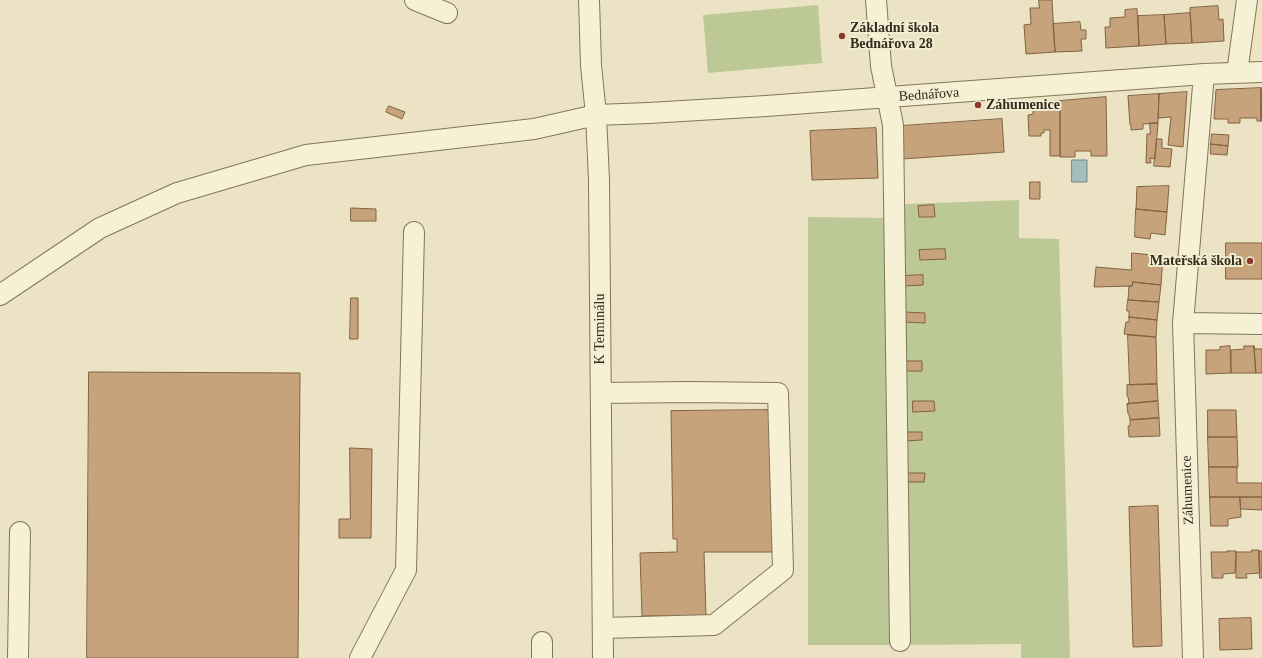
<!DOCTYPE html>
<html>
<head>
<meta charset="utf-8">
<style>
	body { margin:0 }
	canvas { display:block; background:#ebe3c3 }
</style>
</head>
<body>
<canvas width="1262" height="658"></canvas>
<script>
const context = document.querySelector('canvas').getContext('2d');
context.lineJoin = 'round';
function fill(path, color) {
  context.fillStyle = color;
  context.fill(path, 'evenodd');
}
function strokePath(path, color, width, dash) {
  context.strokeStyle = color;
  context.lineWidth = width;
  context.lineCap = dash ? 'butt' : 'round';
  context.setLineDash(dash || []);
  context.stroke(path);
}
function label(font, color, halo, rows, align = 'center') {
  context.font = font + ' "Times New Roman",serif';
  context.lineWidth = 4;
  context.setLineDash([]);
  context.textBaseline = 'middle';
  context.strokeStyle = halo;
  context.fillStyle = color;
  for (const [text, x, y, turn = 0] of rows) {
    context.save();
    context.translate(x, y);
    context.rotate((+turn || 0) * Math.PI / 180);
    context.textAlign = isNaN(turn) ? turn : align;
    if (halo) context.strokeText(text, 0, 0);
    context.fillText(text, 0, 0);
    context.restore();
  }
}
const green = new Path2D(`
	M 818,5 L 822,63 L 708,73 L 703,15 Z
	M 1019,200 L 1019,238 L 1059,239 L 1070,658 L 1021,658 L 1021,644 L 904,645 L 901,291 L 905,204 Z
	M 808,217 L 884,218 L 892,645 L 808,645 Z`);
const water = new Path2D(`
	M 1072,160 L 1087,160 L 1087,182 L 1072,182 Z`);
const building = new Path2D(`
	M 1039,0 L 1052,0 L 1055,52 L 1026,54 L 1024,25 L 1031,24 L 1030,8 L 1039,8 Z
	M 1218,6 L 1219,20 L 1223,19 L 1224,41 L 1192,43 L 1190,8 Z
	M 1137,9 L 1139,46 L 1106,48 L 1105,27 L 1110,27 L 1110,18 L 1125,17 L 1125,10 Z
	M 1190,13 L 1192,43 L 1166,44 L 1164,15 Z
	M 1164,15 L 1166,44 L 1139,46 L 1138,16 Z
	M 1080,22 L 1081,30 L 1086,30 L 1086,39 L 1081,39 L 1082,51 L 1055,52 L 1053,24 Z
	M 1261,88 L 1261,121 L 1257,121 L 1257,118 L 1240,118 L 1240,123 L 1228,123 L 1228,119 L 1214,119 L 1216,90 Z
	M 1261,88 L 1262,121 L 1261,121 Z
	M 1187,92 L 1183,147 L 1168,145 L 1171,117 L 1158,118 L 1159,94 Z
	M 1159,94 L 1158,123 L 1143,124 L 1143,129 L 1131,130 L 1131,125 L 1130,125 L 1128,96 Z
	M 1106,97 L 1107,156 L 1091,156 L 1091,151 L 1075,151 L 1075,157 L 1060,157 L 1060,101 Z
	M 1060,101 L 1060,156 L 1050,156 L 1050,130 L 1044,130 L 1044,133 L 1041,133 L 1041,136 L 1029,136 L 1028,115 L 1033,114 L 1033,103 Z
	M 389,106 L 405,112 L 402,119 L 386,112 Z
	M 1002,119 L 1004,152 L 902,159 L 901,126 Z
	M 1150,123 L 1158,123 L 1155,159 L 1150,158 L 1151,163 L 1146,163 L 1147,134 L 1150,134 Z
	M 876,128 L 878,178 L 812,180 L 810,131 Z
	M 1212,134 L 1229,135 L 1228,146 L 1211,144 Z
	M 1157,139 L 1162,139 L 1162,148 L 1172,149 L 1170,167 L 1154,166 Z
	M 1211,144 L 1228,146 L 1227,155 L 1211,154 Z
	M 1030,182 L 1040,182 L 1040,199 L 1030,199 Z
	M 1169,186 L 1167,212 L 1136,209 L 1137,187 Z
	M 934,205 L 935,217 L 919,217 L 918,206 Z
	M 351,208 L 376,209 L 376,221 L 351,221 Z
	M 1136,209 L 1167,212 L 1165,235 L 1151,233 L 1150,239 L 1135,237 Z
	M 1226,243 L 1262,243 L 1262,279 L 1226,279 Z
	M 945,249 L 946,259 L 920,260 L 919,250 Z
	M 1132,253 L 1163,256 L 1161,285 L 1133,282 L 1132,286 L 1094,287 L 1096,267 L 1131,270 Z
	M 923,275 L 923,285 L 903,286 L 903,276 Z
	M 1133,282 L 1161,285 L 1159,302 L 1128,300 L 1129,286 L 1132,286 Z
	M 351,298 L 358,298 L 358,339 L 350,339 Z
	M 1128,300 L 1159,302 L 1157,320 L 1129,317 L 1129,311 L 1127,311 Z
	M 904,312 L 925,313 L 925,323 L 904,322 Z
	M 1129,317 L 1157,320 L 1156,337 L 1124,334 L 1126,322 L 1129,322 Z
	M 1128,335 L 1156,337 L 1157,384 L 1130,385 Z
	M 1230,346 L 1231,373 L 1206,374 L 1206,350 L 1220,350 L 1220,347 Z
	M 1244,346 L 1254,346 L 1256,373 L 1231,373 L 1231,350 L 1244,349 Z
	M 1254,346 L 1255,349 L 1262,349 L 1262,373 L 1256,373 Z
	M 903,361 L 922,361 L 922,371 L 904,371 Z
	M 89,372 L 300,373 L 298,658 L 87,658 Z
	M 1157,384 L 1158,401 L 1127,404 L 1129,402 L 1128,397 L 1127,396 L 1127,385 Z
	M 913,401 L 934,401 L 935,411 L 913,412 Z
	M 1158,401 L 1159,418 L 1130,420 L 1129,414 L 1128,414 L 1127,404 Z
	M 772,410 L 773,552 L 704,552 L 706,616 L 642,616 L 640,553 L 677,552 L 677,539 L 673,539 L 671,411 Z
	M 1208,410 L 1236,410 L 1237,437 L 1208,437 Z
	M 1159,418 L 1160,436 L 1129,437 L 1128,426 L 1130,426 L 1130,420 Z
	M 904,432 L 922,432 L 922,440 L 904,441 Z
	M 1208,437 L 1237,437 L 1238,467 L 1209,467 Z
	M 350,448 L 372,449 L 371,538 L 339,538 L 339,519 L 350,519 Z
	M 1209,467 L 1237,467 L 1237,483 L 1262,483 L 1262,497 L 1210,497 Z
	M 904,473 L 925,473 L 924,482 L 905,482 Z
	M 1210,497 L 1240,497 L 1241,517 L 1228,519 L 1228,526 L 1211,526 Z
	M 1240,497 L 1262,497 L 1262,510 L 1241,509 Z
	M 1158,506 L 1162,646 L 1133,647 L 1129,507 Z
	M 1252,550 L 1259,550 L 1260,573 L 1246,574 L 1247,578 L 1236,578 L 1236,552 L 1251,552 Z
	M 1227,551 L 1236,551 L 1235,573 L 1223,574 L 1223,578 L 1212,578 L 1211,552 L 1227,552 Z
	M 1259,551 L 1262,551 L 1262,578 L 1260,578 Z
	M 1251,618 L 1252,649 L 1220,650 L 1219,619 Z`);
const minor = new Path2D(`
	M 415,0 L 447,13
	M 589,0 L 591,65 L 596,115 L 599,180 L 603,658
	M 876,0 L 881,66 L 893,125 L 900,641
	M 1237,73 L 1247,0
	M 0,295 L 100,228 L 177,193 L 306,155 L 534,129 L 596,115 L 649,113 L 766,106 L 1204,74 L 1262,72
	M 1183,323 L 1262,324
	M 601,393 L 689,392 L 778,393 L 783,570 L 714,625 L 603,628
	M 542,642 L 542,658
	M 18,658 L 20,532
	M 360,658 L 406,570 L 414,232
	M 1193,658 L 1183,323 L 1204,74`);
const markers = [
	[842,36,4,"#8f382f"],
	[978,105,4,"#8f382f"],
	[1250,261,4,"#8f382f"]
];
const poiNames = [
	["Základní škola",850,28],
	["Bednářova 28",850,44],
	["Záhumenice",986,105],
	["Mateřská škola",1242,261,"right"]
];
const streetNames = [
	["Bednářova",929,95,-4],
	["K Terminálu",600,329,-90],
	["Záhumenice",1188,490,-92]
];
fill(green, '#bdc897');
fill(water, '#a5beb9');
strokePath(water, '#6c8b87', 1);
fill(building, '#c7a37b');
strokePath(building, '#816242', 1);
strokePath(minor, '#84755b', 22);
strokePath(minor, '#f6f0d5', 20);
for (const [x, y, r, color] of markers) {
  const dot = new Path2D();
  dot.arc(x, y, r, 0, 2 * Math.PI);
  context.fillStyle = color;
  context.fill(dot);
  strokePath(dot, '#f3edd2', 1.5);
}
label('bold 14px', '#352b1e', '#f3edd2', poiNames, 'left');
label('14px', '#352b1e', '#f3edd2', streetNames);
</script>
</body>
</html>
